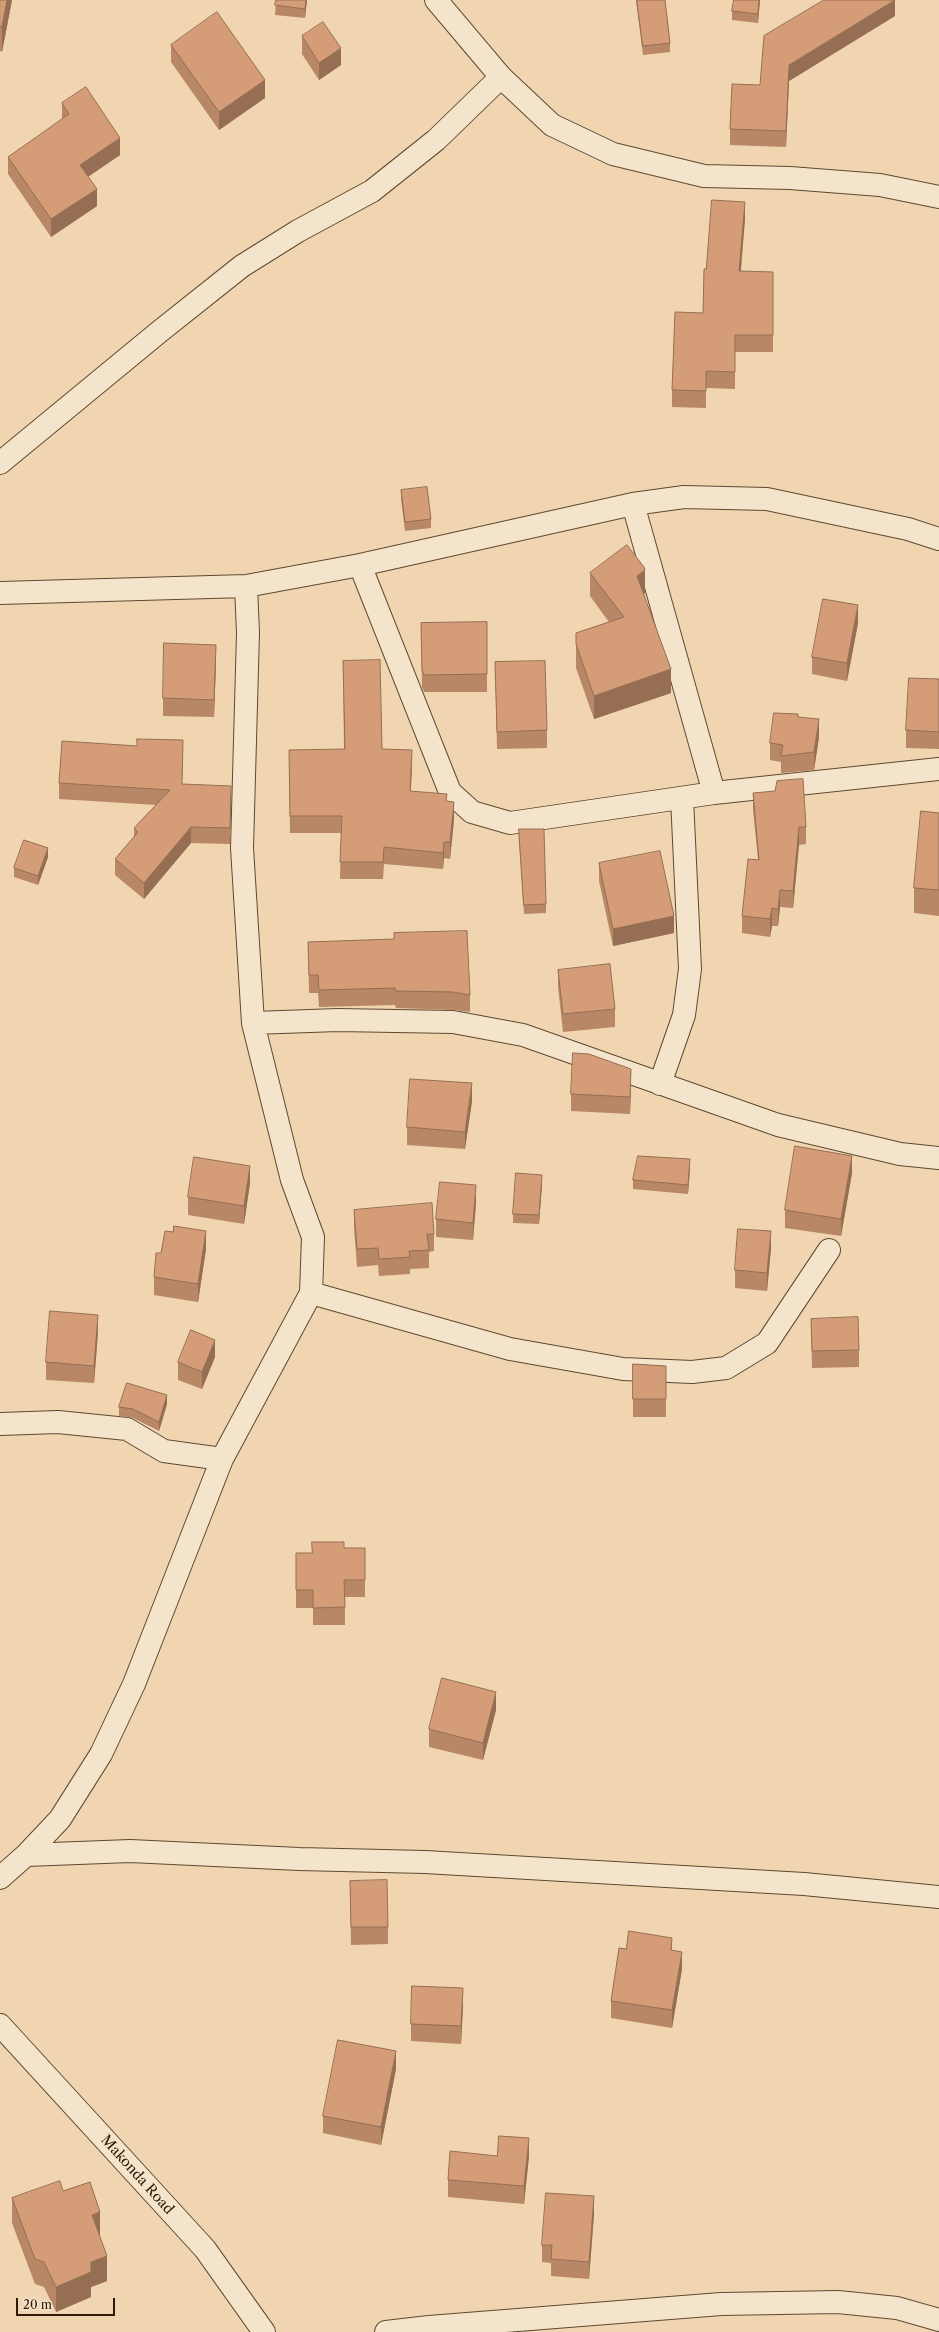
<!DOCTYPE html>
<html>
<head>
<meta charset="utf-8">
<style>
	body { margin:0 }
	#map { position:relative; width:939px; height:2332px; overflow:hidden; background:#f0d5b0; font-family:"Libre Caslon Text",serif }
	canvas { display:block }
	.scale { position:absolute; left:16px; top:2298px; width:99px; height:18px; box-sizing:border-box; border:2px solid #2e1a06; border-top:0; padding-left:5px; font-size:12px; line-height:14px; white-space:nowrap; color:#2e1a06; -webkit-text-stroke:3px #f5e4cc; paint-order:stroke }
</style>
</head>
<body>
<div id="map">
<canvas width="939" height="2332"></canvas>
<div class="scale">20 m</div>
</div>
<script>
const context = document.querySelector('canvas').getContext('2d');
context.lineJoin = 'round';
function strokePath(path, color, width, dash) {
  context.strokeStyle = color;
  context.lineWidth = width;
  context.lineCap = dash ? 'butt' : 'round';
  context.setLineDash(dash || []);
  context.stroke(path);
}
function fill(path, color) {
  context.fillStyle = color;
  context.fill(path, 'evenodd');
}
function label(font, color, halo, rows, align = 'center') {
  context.font = font + ' "Libre Caslon Text",serif';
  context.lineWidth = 4;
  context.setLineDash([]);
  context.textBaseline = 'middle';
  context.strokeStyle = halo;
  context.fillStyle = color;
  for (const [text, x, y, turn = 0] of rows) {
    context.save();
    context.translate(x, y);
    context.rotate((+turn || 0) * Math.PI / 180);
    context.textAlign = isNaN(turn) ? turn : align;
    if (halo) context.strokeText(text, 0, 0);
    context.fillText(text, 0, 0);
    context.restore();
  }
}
const minor = new Path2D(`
	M 436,0 L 501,77 L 552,125 L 613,154 L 704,176 L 790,178 L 880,185 L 939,197
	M 0,463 L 159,332 L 242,266 L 298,231 L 372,191 L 436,140 L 501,77
	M 633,504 L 714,793
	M 360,565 L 450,792 L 472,812 L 510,823 L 714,793 L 939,769
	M 0,593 L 246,586 L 360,565 L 633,504 L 684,497 L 767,499 L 908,529 L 939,539
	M 253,1023 L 338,1020 L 453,1022 L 523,1035 L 778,1125 L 900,1154 L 939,1158
	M 660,1084 L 684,1015 L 690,969 L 682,798
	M 311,1293 L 510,1349 L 623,1369 L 692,1372 L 726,1368 L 767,1343 L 829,1250
	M 0,1424 L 58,1422 L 127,1429 L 164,1451 L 222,1459
	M 26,1855 L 130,1851 L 299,1859 L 425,1862 L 804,1884 L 939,1897
	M 0,1878 L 26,1855 L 60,1819 L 101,1754 L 134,1684 L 222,1459 L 311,1293 L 313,1237 L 292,1180 L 253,1023 L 242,848 L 248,633 L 246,586
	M 0,2025 L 205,2249 L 264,2332
	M 386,2332 L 429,2327 L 721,2304 L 838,2302 L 897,2308 L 939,2320`);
const wall = new Path2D(`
	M 0,0 L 12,0 L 2,52 L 0,51 Z
	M 276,0 L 307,0 L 305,18 L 275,15 Z
	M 636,0 L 665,0 L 670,43 L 670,52 L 643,55 Z
	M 760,0 L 758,23 L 732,20 L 732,11 Z
	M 895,16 L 789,81 L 786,147 L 730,145 L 730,129 L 760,85 Z
	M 302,36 L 341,65 L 319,80 L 302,54 Z
	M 171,45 L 265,98 L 219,130 L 171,62 Z
	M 62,103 L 120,155 L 88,177 L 97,206 L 51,237 L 8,174 L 8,157 L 62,120 Z
	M 745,219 L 741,271 L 773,272 L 773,352 L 735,352 L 735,389 L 706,388 L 706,408 L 672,407 L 672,390 L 703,313 L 706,269 Z
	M 401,490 L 431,519 L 431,528 L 405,531 L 401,499 Z
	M 590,573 L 645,593 L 644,594 L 671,693 L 594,719 L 576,668 L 576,633 L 609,622 L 590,596 Z
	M 487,622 L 487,692 L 424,692 L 422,687 L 421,623 Z
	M 858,623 L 847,681 L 812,674 L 812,657 Z
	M 343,661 L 382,749 L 412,767 L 410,791 L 447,801 L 454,819 L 450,859 L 444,858 L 443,869 L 384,864 L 383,879 L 340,879 L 341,833 L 290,833 L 289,766 L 344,749 Z
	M 216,662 L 214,717 L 163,716 L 163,698 Z
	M 495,662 L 547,730 L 547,748 L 497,749 Z
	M 939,679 L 939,749 L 906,748 L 906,730 Z
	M 798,717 L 819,737 L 814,770 L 781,773 L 781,762 L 770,760 L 770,743 Z
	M 183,756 L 182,784 L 231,801 L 230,844 L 191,843 L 144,899 L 115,875 L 115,859 L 134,837 L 134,828 L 156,805 L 59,799 L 59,783 Z
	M 753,793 L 806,827 L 806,844 L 799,845 L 793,908 L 780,907 L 778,926 L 772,926 L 770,937 L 742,933 L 742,916 L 758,859 L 753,810 Z
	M 939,813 L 939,916 L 914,913 L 914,888 Z
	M 519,829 L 546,904 L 546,913 L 524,914 L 519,838 Z
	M 48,857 L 38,885 L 14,877 L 14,868 Z
	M 599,863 L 674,933 L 613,946 L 599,881 Z
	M 308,942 L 470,995 L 470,1012 L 453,1010 L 396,1008 L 395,1005 L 319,1007 L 318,993 L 309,993 Z
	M 558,970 L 615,1009 L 615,1027 L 563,1032 L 558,987 Z
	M 631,1086 L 630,1114 L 571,1111 L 571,1094 Z
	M 472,1101 L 465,1149 L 407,1145 L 407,1127 Z
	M 690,1168 L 688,1194 L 633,1189 L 633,1180 Z
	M 852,1173 L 841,1236 L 785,1228 L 785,1210 Z
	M 250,1183 L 244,1224 L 188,1215 L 188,1197 Z
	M 542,1184 L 539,1224 L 513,1223 L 513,1214 Z
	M 476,1203 L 473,1240 L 436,1237 L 436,1219 Z
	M 354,1210 L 434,1234 L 434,1251 L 429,1252 L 429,1268 L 410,1269 L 410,1274 L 379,1276 L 378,1265 L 357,1267 L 354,1228 Z
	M 771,1248 L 767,1291 L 735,1288 L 735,1270 Z
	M 206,1249 L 198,1302 L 154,1295 L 154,1277 L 161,1253 Z
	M 811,1319 L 859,1350 L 859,1367 L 812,1368 Z
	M 98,1332 L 94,1383 L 46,1380 L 46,1362 Z
	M 215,1357 L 202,1389 L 178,1380 L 178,1362 Z
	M 633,1364 L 666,1366 L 666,1417 L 633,1417 Z
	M 167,1404 L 159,1431 L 133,1418 L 119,1416 L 119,1407 Z
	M 312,1542 L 344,1548 L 365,1548 L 365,1597 L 345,1597 L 345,1625 L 313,1625 L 313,1608 L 296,1608 L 296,1553 L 312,1553 Z
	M 496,1710 L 483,1760 L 429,1747 L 429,1729 Z
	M 350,1881 L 388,1927 L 388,1944 L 351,1945 Z
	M 626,1949 L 672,1950 L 682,1969 L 672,2028 L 611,2018 L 611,2001 Z
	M 463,2006 L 461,2044 L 411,2041 L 411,2024 Z
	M 396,2069 L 381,2145 L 323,2133 L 323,2116 Z
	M 497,2156 L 529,2156 L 524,2204 L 448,2197 L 448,2180 Z
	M 63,2191 L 100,2237 L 107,2281 L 91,2287 L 91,2297 L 56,2312 L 44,2287 L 35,2284 L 12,2223 L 12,2198 Z
	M 594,2214 L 589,2279 L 551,2276 L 551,2263 L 542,2262 L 542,2245 Z`);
const shadedWall = new Path2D(`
	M 7,0 L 12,0 L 2,52 L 2,27 Z
	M 306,0 L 307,0 L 305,18 L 305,9 Z
	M 759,0 L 760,0 L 758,23 L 758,14 Z
	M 895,0 L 895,16 L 789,81 L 786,147 L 786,131 L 789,65 Z
	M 341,48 L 341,65 L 319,80 L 319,63 Z
	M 265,80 L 265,98 L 219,130 L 219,112 Z
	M 120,138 L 120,155 L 80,182 L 80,165 Z
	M 97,189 L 97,206 L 51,237 L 51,219 Z
	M 745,202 L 745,219 L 739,287 L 739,271 Z
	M 645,570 L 645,593 L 637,599 L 637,576 Z
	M 858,605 L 858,623 L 847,681 L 847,663 Z
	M 216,645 L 216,662 L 214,717 L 214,700 Z
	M 671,669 L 671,693 L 594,719 L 594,696 Z
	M 819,719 L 819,737 L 814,770 L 814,752 Z
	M 412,750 L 412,767 L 410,808 L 410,791 Z
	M 231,786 L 231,801 L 230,844 L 230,828 Z
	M 454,802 L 454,819 L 450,859 L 450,842 Z
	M 191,827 L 191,843 L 144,899 L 144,883 Z
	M 799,827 L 799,845 L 793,908 L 793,891 Z
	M 444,842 L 444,858 L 443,869 L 443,853 Z
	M 48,848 L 48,857 L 38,885 L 38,876 Z
	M 780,890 L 780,907 L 778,926 L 778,909 Z
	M 772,908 L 772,926 L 770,937 L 770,919 Z
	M 674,916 L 674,933 L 613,946 L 613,929 Z
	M 631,1069 L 631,1086 L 630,1114 L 630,1097 Z
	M 472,1083 L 472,1101 L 465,1149 L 465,1132 Z
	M 852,1156 L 852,1173 L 841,1236 L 841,1219 Z
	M 690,1159 L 690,1168 L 688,1194 L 688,1185 Z
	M 250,1166 L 250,1183 L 244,1224 L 244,1206 Z
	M 542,1175 L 542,1184 L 539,1224 L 539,1215 Z
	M 476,1185 L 476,1203 L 473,1240 L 473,1223 Z
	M 206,1231 L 206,1249 L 198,1302 L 198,1284 Z
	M 771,1231 L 771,1248 L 767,1291 L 767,1273 Z
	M 98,1315 L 98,1332 L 94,1383 L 94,1366 Z
	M 215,1340 L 215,1357 L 202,1389 L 202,1372 Z
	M 167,1395 L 167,1404 L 159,1431 L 159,1422 Z
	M 496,1692 L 496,1710 L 483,1760 L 483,1743 Z
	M 672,1938 L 672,1955 L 671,1950 Z
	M 682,1952 L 682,1969 L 672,2028 L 672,2010 Z
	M 463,1988 L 463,2006 L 461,2044 L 461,2026 Z
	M 396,2051 L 396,2069 L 381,2145 L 381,2127 Z
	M 529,2138 L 529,2156 L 524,2204 L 524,2186 Z
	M 594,2196 L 594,2214 L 589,2279 L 589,2262 Z
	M 100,2212 L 100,2237 L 92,2215 Z
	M 107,2256 L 107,2281 L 91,2287 L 91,2297 L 56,2312 L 56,2287 L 91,2262 Z`);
const building = new Path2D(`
	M 0,0 L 7,0 L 2,27 L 0,26 Z
	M 276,0 L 306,0 L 305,9 L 275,5 Z
	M 637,0 L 665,0 L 670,43 L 643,46 Z
	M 734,0 L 759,0 L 758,14 L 732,11 Z
	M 824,0 L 895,0 L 789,65 L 786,131 L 730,129 L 732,84 L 760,85 L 764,36 Z
	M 217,12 L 265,80 L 219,112 L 171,45 Z
	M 323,22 L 341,48 L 319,63 L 302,36 Z
	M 86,87 L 120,138 L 80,165 L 97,189 L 51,219 L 8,157 L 69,114 L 62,103 Z
	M 712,200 L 745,202 L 739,271 L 773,272 L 773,335 L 735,335 L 735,372 L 706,371 L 706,391 L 672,390 L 675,312 L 703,313 L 704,269 L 706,269 Z
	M 427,487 L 431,519 L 405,522 L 401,490 Z
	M 627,545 L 644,567 L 645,570 L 637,576 L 671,669 L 594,696 L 576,644 L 576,633 L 624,617 L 590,573 Z
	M 823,599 L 858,605 L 847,663 L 812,657 Z
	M 487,622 L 487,674 L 424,675 L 422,670 L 421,623 Z
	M 164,643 L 216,645 L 214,700 L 163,698 Z
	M 380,660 L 382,749 L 412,750 L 410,791 L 447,794 L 446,801 L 454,802 L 450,842 L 444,842 L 443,853 L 384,847 L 383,862 L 340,862 L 342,816 L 290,816 L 289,750 L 345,749 L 343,661 Z
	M 545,661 L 547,730 L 497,732 L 495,662 Z
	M 909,678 L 939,679 L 939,732 L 906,730 Z
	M 774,713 L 798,714 L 798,717 L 819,719 L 814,752 L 781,756 L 783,745 L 770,743 Z
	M 137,739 L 183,740 L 182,784 L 231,786 L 230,828 L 191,827 L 144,883 L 115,859 L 138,832 L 134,828 L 170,790 L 59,783 L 62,741 L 137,746 Z
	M 803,779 L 806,827 L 799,827 L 793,891 L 780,890 L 778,909 L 772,908 L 770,919 L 742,916 L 748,859 L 759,860 L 753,793 L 775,791 L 777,781 Z
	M 921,811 L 939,813 L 939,890 L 914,888 Z
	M 519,829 L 544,829 L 546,904 L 524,905 Z
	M 24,840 L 48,848 L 38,876 L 14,868 Z
	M 660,851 L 674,916 L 613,929 L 599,863 Z
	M 467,931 L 470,995 L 453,992 L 396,991 L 395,988 L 319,990 L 318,975 L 309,975 L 308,942 L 394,939 L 394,933 Z
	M 610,964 L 615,1009 L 563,1014 L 558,970 Z
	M 573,1053 L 589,1054 L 631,1069 L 630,1097 L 571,1094 Z
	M 410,1079 L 472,1083 L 465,1132 L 407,1127 Z
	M 795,1146 L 852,1156 L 841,1219 L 785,1210 Z
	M 638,1156 L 690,1159 L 688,1185 L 633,1180 Z
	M 194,1157 L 250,1166 L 244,1206 L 188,1197 Z
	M 516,1173 L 542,1175 L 539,1215 L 513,1214 Z
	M 440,1182 L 476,1185 L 473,1223 L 436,1219 Z
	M 432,1203 L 434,1234 L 427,1234 L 429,1250 L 409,1251 L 410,1257 L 379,1259 L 378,1248 L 357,1249 L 354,1210 Z
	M 174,1226 L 206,1231 L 198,1284 L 154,1277 L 156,1253 L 161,1253 L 165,1231 L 173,1232 Z
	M 738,1229 L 771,1231 L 767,1273 L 735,1270 Z
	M 50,1311 L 98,1315 L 94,1366 L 46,1362 Z
	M 858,1317 L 859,1350 L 812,1351 L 811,1319 Z
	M 191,1330 L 215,1340 L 202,1372 L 178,1362 Z
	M 633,1364 L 666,1366 L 666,1399 L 633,1399 Z
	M 127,1383 L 167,1395 L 159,1422 L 133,1409 L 119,1407 Z
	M 312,1542 L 344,1542 L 344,1548 L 365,1548 L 365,1580 L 344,1580 L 345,1607 L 313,1608 L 313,1590 L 296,1590 L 296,1553 L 312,1553 Z
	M 442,1678 L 496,1692 L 483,1743 L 429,1729 Z
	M 387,1880 L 388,1927 L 351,1927 L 350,1881 Z
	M 629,1931 L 672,1938 L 671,1950 L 682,1952 L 672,2010 L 611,2001 L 619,1948 L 626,1949 Z
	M 412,1986 L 463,1988 L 461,2026 L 411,2024 Z
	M 338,2040 L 396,2051 L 381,2127 L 323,2116 Z
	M 499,2136 L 529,2138 L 524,2186 L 448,2180 L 450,2151 L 497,2156 Z
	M 60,2181 L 63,2191 L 90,2182 L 100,2212 L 92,2215 L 107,2256 L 91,2262 L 91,2272 L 56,2287 L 44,2262 L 35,2259 L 12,2198 Z
	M 546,2193 L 594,2196 L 589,2262 L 551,2259 L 552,2245 L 542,2245 Z`);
const streetNames = [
	["Makonda Road",137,2175,48]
];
strokePath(minor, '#5e4930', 24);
strokePath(minor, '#f5e4cc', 22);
fill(wall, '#b78766');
fill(shadedWall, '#956e53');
fill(building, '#d59d77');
strokePath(building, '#956e53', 1);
label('14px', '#2e1a06', '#f5e4cc', streetNames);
</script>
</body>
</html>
